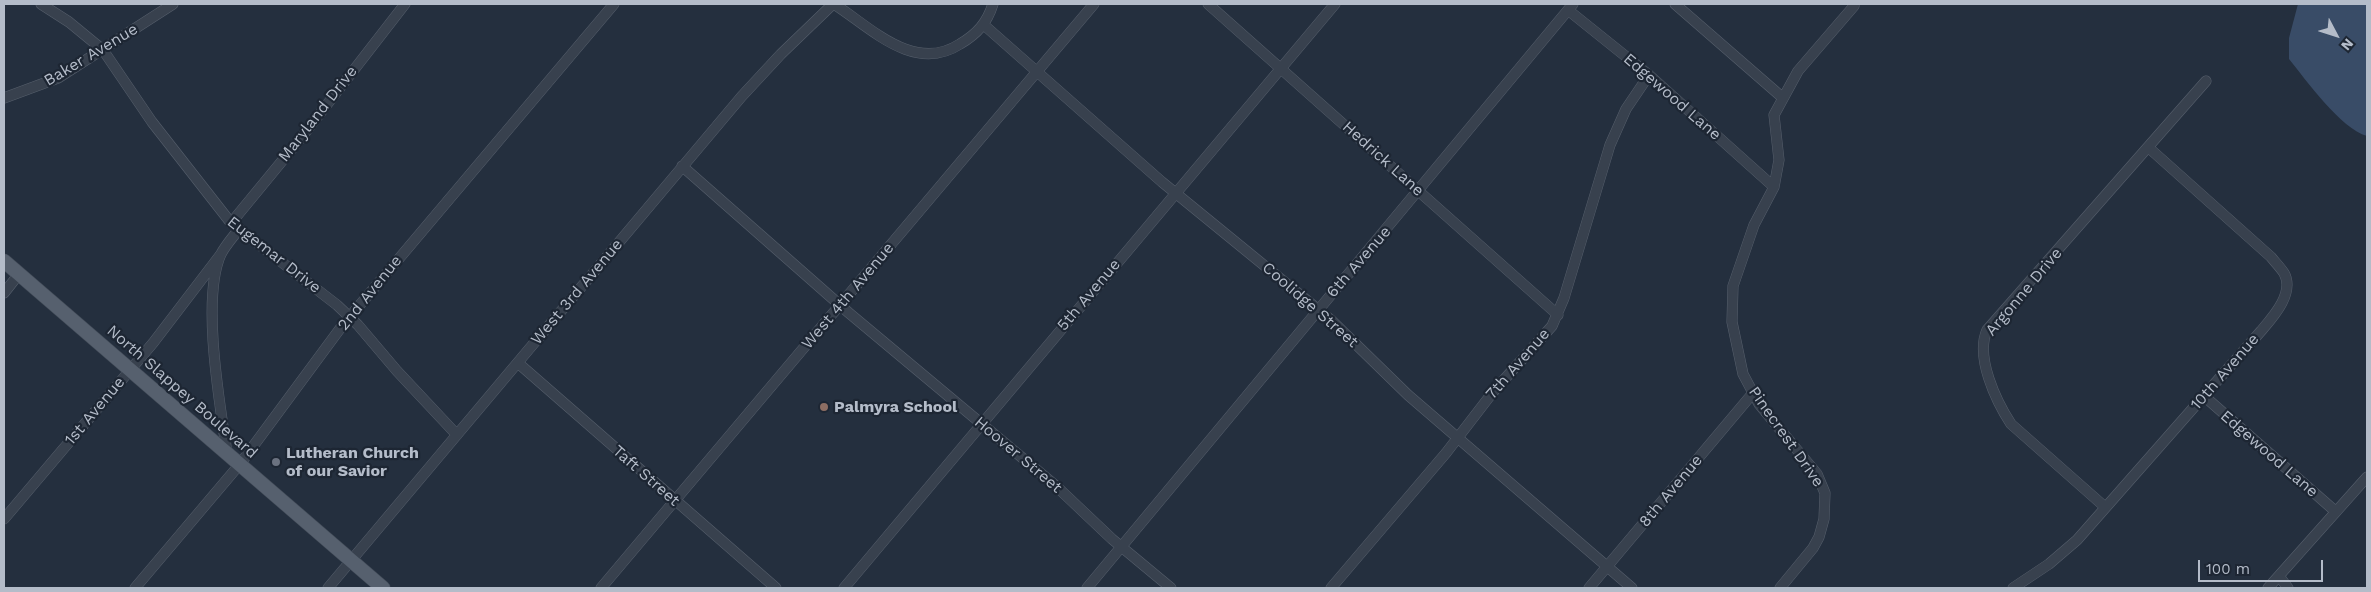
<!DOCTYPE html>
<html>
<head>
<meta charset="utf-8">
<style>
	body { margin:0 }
	#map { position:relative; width:2371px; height:592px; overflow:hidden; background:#242f3e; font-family:"Work Sans",sans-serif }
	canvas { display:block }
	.frame { position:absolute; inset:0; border:5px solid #b4bcc9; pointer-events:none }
	.north { position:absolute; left:2311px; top:10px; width:50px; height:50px; -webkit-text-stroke:4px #1d2633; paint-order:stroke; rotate:130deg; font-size:14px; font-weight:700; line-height:20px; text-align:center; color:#b4bcc9 }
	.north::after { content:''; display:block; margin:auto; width:18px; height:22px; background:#b4bcc9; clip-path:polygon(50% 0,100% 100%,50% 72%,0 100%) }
	.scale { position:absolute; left:2198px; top:560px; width:125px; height:22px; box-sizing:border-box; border:2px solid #b4bcc9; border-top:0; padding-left:6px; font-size:15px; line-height:18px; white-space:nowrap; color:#b4bcc9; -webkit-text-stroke:4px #1d2633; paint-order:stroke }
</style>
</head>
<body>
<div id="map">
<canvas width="2371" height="592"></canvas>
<div class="frame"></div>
<div class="north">N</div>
<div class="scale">100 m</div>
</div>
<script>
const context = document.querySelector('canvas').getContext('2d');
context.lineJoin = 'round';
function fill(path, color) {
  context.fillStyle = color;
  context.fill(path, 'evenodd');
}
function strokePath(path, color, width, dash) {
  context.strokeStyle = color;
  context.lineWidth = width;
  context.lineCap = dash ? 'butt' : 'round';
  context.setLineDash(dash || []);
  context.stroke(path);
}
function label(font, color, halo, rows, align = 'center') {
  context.font = font + ' "Work Sans",sans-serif';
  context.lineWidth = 4.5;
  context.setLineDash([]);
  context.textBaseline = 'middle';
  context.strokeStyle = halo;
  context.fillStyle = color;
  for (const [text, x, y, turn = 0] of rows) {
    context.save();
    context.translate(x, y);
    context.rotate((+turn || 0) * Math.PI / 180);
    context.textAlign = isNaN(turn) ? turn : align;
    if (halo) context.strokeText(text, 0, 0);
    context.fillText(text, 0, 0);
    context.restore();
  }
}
const water = new Path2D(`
	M 2298,4 L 2367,4 L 2367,136 C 2341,129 2306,80 2289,59 L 2289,38 Z`);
const minor = new Path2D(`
	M 41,4 L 69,22 L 103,50 L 152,122 L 231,223 L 337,305 L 358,325 L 397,371 L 457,435
	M 834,4 C 870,27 914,74 960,44 C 977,34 987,23 993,4
	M 1208,4 L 1558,315
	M 1675,4 L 1783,98
	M 1568,10 L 1649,75 L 1774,187
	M 984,25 L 1162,182 L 1331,320 L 1408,395 L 1632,588
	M 4,98 L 58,78 L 173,4
	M 682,166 L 849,313 L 1056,486 L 1112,539 L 1171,588
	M 231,223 L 301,138 L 405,4
	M 4,293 L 19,274
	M 518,363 L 776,588
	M 2204,396 L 2335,511
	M 227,453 C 220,405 201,298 221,254 C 225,246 233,237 239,229
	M 2105,507 L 2011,424 C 1996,401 1975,357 1987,330 L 2206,81
	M 4,519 L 153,343 L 221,254
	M 2279,576 L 2288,588
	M 135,588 L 240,464 L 342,326 L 614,4
	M 328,588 L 742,96 L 781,54 L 833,4
	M 601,588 L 1094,4
	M 844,588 L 1335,4
	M 1087,588 L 1573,4
	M 1331,588 L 1446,453 L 1493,392 L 1552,326 L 1564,298 L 1610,145 L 1626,109 L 1649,75
	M 1589,588 L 1753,393
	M 1780,588 L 1813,548 L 1819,537 L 1824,519 L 1825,493 L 1817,474 L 1759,404 L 1743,374 L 1732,322 L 1733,286 L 1754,225 L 1774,187 L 1779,160 L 1774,115 L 1798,71 L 1854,6 L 1853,4
	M 2013,588 L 2049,564 L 2077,540 L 2261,331 C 2273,317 2295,293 2284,273 C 2280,267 2275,262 2271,257 L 2149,148
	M 2268,588 L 2367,477`);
const major = new Path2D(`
	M 4,261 L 383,588`);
const markers = [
	[824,407,5,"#8d6e63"],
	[276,462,5,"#6b7280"]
];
const streetNames = [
	["Baker Avenue",91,55,-31],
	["Edgewood Lane",1672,97,41],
	["Maryland Drive",318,114,-52],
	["Hedrick Lane",1383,159,42],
	["Eugemar Drive",274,255,38],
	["6th Avenue",1359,262,-49],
	["West 3rd Avenue",577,292,-50],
	["Argonne Drive",2024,292,-50],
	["2nd Avenue",370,293,-51],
	["5th Avenue",1089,295,-50],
	["West 4th Avenue",848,296,-50],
	["Coolidge Street",1310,305,41],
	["7th Avenue",1518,364,-49],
	["10th Avenue",2225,372,-49],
	["North Slappey Boulevard",182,392,41],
	["1st Avenue",95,411,-50],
	["Pinecrest Drive",1786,437,55],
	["Edgewood Lane",2269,454,41],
	["Hoover Street",1018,455,40],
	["Taft Street",646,476,41],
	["8th Avenue",1671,491,-50]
];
const poiNames = [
	["Palmyra School",834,407],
	["Lutheran Church",286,453],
	["of our Savior",286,471]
];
fill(water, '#394c67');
strokePath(minor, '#565f6c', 11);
strokePath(major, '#414a57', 15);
strokePath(minor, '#38414e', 10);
strokePath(major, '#56606e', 14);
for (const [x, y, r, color] of markers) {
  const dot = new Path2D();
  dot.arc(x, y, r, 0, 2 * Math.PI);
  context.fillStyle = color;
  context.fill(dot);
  strokePath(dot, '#1d2633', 2);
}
label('16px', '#b4bcc9', '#1d2633', streetNames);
label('bold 16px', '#b4bcc9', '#1d2633', poiNames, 'left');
</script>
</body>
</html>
